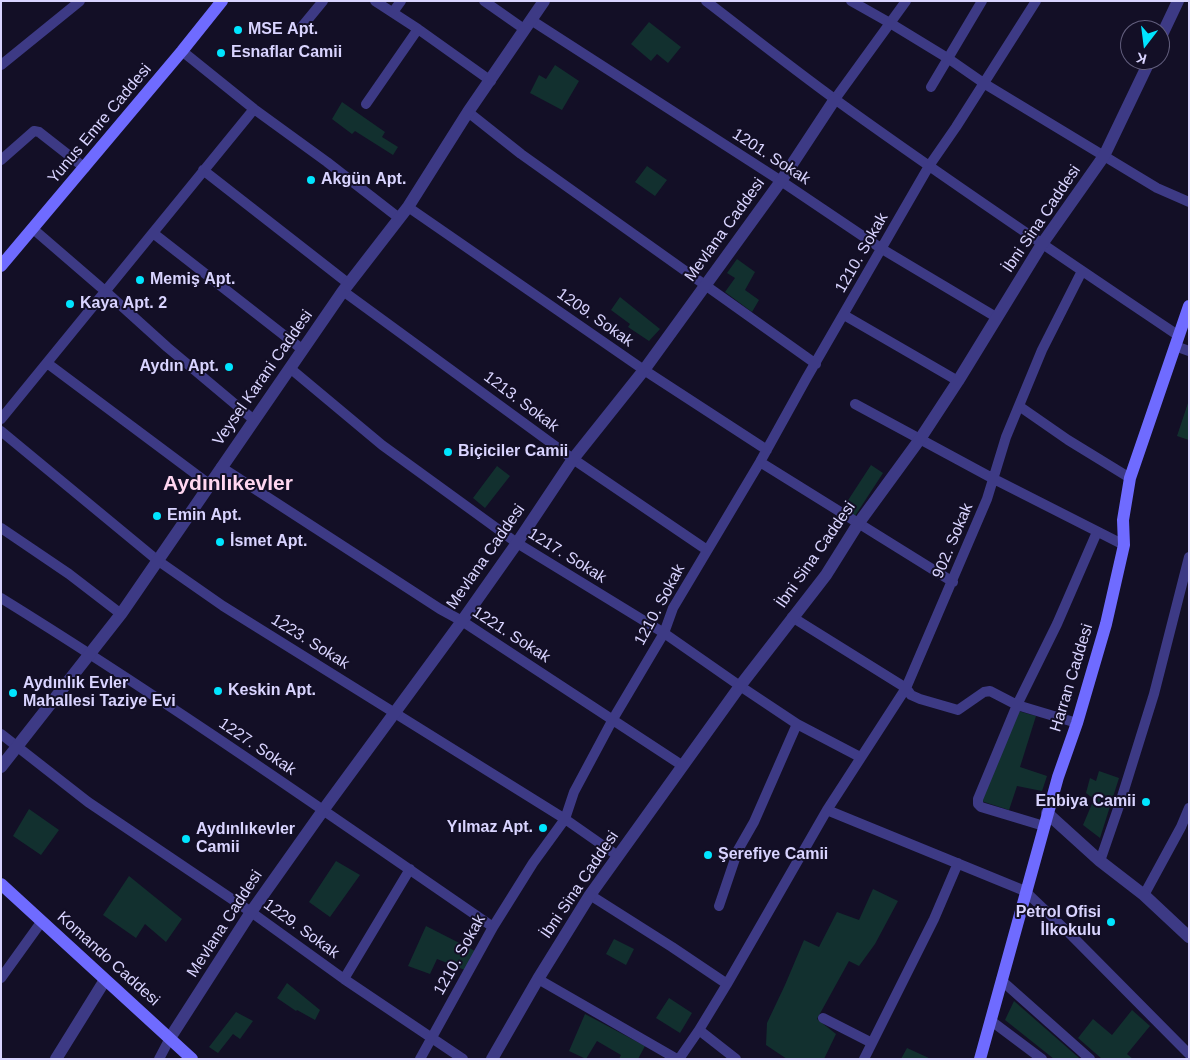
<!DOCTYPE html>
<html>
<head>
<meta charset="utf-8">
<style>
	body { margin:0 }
	#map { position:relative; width:1190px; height:1060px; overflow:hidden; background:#130f26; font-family:Arial,sans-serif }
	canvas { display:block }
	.frame { position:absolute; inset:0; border:2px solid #d9d4ff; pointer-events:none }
	.north { position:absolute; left:1120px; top:20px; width:50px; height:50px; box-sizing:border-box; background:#130f26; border:1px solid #625e7d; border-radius:50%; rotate:195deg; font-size:14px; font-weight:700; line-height:20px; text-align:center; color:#d9d4ff }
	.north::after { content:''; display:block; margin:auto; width:18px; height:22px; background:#00e5ff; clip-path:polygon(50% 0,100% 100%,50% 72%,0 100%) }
</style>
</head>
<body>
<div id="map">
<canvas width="1190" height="1060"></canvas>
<div class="frame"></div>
<div class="north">K</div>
</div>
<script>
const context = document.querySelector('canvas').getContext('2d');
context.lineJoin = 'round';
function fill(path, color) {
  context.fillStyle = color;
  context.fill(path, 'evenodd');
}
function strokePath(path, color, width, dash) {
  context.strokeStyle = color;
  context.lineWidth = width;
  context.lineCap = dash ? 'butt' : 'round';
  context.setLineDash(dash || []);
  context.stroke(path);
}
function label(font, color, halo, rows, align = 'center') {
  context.font = font + ' Arial,sans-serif';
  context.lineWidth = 4;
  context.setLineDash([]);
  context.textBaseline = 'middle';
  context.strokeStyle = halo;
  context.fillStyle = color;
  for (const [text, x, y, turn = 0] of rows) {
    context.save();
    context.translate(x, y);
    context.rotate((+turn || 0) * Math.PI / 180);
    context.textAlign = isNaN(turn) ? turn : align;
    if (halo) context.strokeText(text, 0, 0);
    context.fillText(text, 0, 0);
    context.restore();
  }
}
const green = new Path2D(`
	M 649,22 L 681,47 L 668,63 L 657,54 L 651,61 L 631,44 Z
	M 555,65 L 579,81 L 562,110 L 530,93 L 539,75 L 546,79 Z
	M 342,102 L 385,132 L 382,137 L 398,147 L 393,155 L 355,131 L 352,134 L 332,119 Z
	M 647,166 L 667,180 L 655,196 L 635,182 Z
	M 737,259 L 755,272 L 745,290 L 759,300 L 752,312 L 725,292 L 735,278 L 727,273 Z
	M 620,297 L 660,329 L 649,341 L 628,327 L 630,324 L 611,310 Z
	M 1189,400 L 1189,440 L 1177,436 Z
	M 871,465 L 883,473 L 855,516 L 843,508 Z
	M 497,466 L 510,476 L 485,508 L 473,498 Z
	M 1018,711 L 1036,716 L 1020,767 L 1047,776 L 1042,791 L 1017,786 L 1009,810 L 981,801 Z
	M 1099,771 L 1119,778 L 1100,838 L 1083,825 L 1094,799 L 1086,793 L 1090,778 L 1096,781 Z
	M 29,809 L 59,830 L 41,855 L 13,836 Z
	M 336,861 L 360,875 L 330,917 L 309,902 Z
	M 129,876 L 182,919 L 166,942 L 145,924 L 136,938 L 103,915 Z
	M 873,889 L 898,901 L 875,944 L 859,966 L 849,961 L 817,1019 L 836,1034 L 824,1059 L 787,1059 L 766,1045 L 767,1023 L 785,985 L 804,940 L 819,947 L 837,912 L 859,920 Z
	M 426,926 L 475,951 L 465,970 L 437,959 L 430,974 L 408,966 Z
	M 614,939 L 634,949 L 626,965 L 606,954 Z
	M 287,983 L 320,1010 L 315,1020 L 297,1010 L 296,1011 L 277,998 Z
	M 669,998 L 692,1013 L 680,1033 L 656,1018 Z
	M 1014,1001 L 1078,1057 L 1080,1059 L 1054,1059 L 1005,1020 Z
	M 1132,1010 L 1150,1026 L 1127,1054 L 1133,1059 L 1102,1059 L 1078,1038 L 1093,1019 L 1112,1035 Z
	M 236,1012 L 253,1021 L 240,1039 L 233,1034 L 218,1053 L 209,1047 Z
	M 585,1014 L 645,1046 L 638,1059 L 619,1059 L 621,1055 L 597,1041 L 586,1059 L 569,1051 Z
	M 907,1048 L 931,1059 L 901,1059 Z`);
const minor = new Path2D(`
	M 375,1 L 418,29 L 491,81
	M 484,1 L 524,29
	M 706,1 C 749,34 792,68 836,100 C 948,181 1064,259 1179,336
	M 851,1 L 890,23 L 949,59 L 985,84 L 1157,188 L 1189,202
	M 393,12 L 401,1
	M 531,20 L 781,181 L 882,249 L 996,317
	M 300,29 L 323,1
	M 182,51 L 254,109 L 327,162 L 399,218
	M 1,65 L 80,1
	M 931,87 L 982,1
	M 835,99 L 906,1
	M 366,104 L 418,29
	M 468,112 L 521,154 L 816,364
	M 1,160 L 34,131 L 39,132 L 85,168
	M 203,170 L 349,284
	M 408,207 L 644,370 L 767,450
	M 32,228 L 105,291 L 167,347 L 254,420
	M 153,233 L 303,350
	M 343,291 L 573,459 L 707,550
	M 844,315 L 958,381
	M 1175,346 L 1189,351
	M 47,363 L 209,484
	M 291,369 L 382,445 L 517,543 L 664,633 L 740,686 L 797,724 L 860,757
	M 855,404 L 992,478 L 1124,545
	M 1019,406 L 1068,440 L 1130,478
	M 1,419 L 254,109
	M 1,431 L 157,560 L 223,606 L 565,819 L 618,856
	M 760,462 L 953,582
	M 221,467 L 440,609 L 462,621 L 683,766
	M 1,528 L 69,574 L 121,614
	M 1,598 C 169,702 330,815 493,927
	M 792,617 L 906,688 L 911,695 L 920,699 L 958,710 L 984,692 L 990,691 L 1017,705 L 1077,723
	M 1,734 L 88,802 L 251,912 L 344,979 L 463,1059
	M 827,810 L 1025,891 L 1072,936 L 1189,1054
	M 1044,826 L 981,807 L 978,804 L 978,799 L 1017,705 L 1057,624 L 1097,532
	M 1100,861 L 1120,803 L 1154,694 L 1189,557
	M 590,895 L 672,947 L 727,984
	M 1144,895 L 1181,827 L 1189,808
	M 719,906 L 738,850 L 754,822 L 797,724
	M 1,978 L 42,921
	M 344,979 L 410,869
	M 538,979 L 677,1059
	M 1001,980 L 1090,1059
	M 823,1018 L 872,1043
	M 990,1020 L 1042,1059
	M 699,1030 L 736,1059
	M 159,1059 L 170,1038
	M 420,1059 L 493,927 L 533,863 L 565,819 L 574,792 L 613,719 L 664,633 L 673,608 L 760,462 L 806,379 L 929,166 L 956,127 L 1036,1
	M 679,1059 L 699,1030 L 727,984 L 827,810 L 906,688 L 987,499 L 1006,437 L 1042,350 L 1082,271
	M 864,1059 L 934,919 L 958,863`);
const tertiary = new Path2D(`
	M 1160,39 L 1178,1
	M 1,767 L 121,614 L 343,291 L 408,207 L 468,112 L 544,1
	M 1047,813 L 1100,861 L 1144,895 L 1189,937
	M 170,1038 L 251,912 L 324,809 L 462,621 L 517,543 L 573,459 L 644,370 L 781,181 L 835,99
	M 56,1059 L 105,980
	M 492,1059 L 538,979 L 590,895 L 740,686 L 826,575 L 858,524 L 920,439 L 958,381 L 1042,244 L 1104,156 L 1150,60`);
const secondary = new Path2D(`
	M 1,266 L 182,51 L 222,1
	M 1,884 L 192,1059
	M 980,1059 L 1058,777 L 1077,723 L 1106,624 L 1124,545 L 1123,520 L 1130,478 L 1189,306`);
const markers = [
	[238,30,5,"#00e5ff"],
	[221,53,5,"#00e5ff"],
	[311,180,5,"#00e5ff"],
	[140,280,5,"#00e5ff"],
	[70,304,5,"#00e5ff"],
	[229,367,5,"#00e5ff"],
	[448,452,5,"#00e5ff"],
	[157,516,5,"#00e5ff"],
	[220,542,5,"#00e5ff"],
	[218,691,5,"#00e5ff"],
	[13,693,5,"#00e5ff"],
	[1146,802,5,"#00e5ff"],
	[543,828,5,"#00e5ff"],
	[186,839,5,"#00e5ff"],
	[708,855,5,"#00e5ff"],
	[1111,922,5,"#00e5ff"]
];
const poiNames = [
	["MSE Apt.",248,30],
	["Esnaflar Camii",231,53],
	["Akgün Apt.",321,180],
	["Memiş Apt.",150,280],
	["Kaya Apt. 2",80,304],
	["Aydın Apt.",219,367,"right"],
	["Biçiciler Camii",458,452],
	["Emin Apt.",167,516],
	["İsmet Apt.",230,542],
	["Aydınlık Evler",23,684],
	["Mahallesi Taziye Evi",23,702],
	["Keskin Apt.",228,691],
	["Enbiya Camii",1136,802,"right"],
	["Yılmaz Apt.",533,828,"right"],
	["Aydınlıkevler",196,830],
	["Camii",196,848],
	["Şerefiye Camii",718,855],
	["Petrol Ofisi",1101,913,"right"],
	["İlkokulu",1101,931,"right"]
];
const streetNames = [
	["Yunus Emre Caddesi",100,124,-50],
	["1201. Sokak",771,157,33],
	["İbni Sina Caddesi",1042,219,-56],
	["Mevlana Caddesi",725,230,-54],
	["1210. Sokak",862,253,-60],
	["1209. Sokak",595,318,35],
	["Veysel Karani Caddesi",263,378,-55],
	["1213. Sokak",521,402,37],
	["902. Sokak",953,541,-67],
	["İbni Sina Caddesi",816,555,-55],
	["1217. Sokak",567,556,32],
	["Mevlana Caddesi",486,557,-55],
	["1210. Sokak",660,605,-62],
	["1221. Sokak",511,635,33],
	["1223. Sokak",310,642,32],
	["Harran Caddesi",1072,678,-73],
	["1227. Sokak",257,747,34],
	["İbni Sina Caddesi",580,885,-56],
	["Mevlana Caddesi",225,924,-57],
	["1229. Sokak",301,929,36],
	["1210. Sokak",460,955,-61],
	["Komando Caddesi",108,959,42]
];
const districtNames = [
	["Aydınlıkevler",228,484]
];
fill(green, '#12302f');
strokePath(minor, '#3d3a85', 10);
strokePath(tertiary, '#3d3a85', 12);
strokePath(secondary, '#6f6bff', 12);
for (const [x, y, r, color] of markers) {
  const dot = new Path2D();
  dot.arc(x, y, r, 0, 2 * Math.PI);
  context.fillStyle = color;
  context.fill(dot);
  strokePath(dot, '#130f26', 2);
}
label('bold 16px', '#d9d4ff', '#130f26', poiNames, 'left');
label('16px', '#d9d4ff', '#130f26', streetNames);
label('bold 21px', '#ffd6f0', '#130f26', districtNames);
</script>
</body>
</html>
